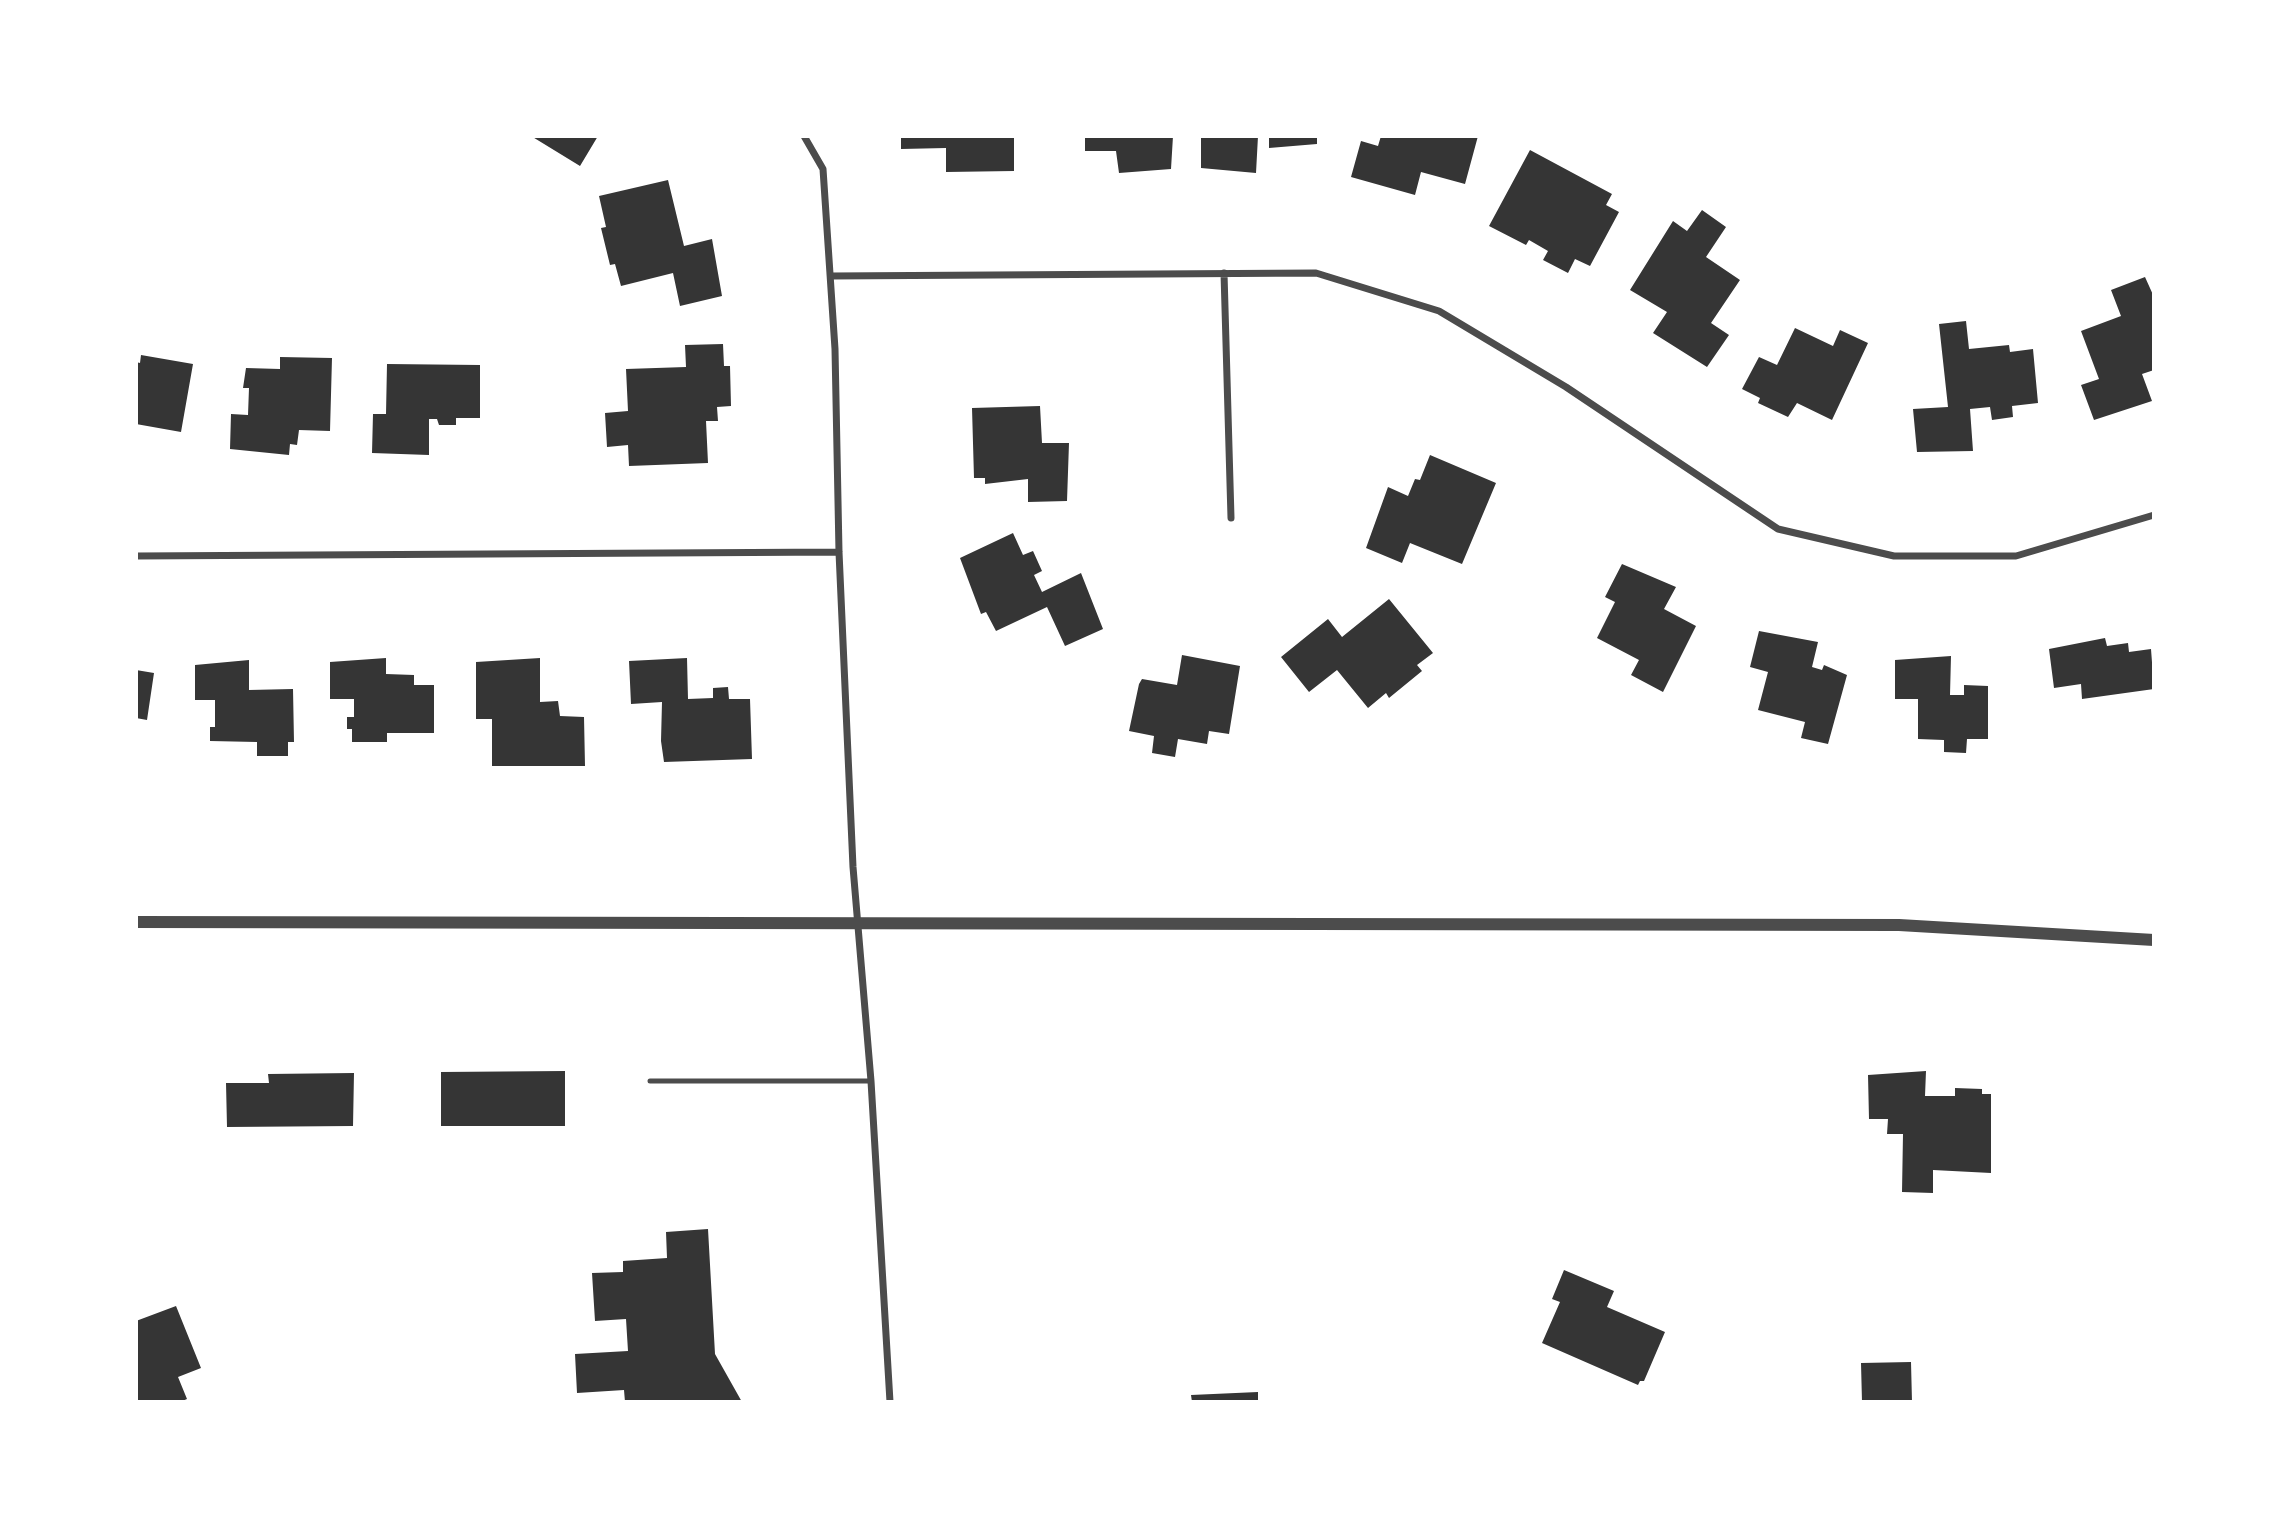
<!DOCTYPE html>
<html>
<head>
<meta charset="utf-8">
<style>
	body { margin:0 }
	#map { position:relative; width:2290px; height:1538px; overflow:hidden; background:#fff; font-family:"Fira Sans Condensed",sans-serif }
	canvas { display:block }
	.frame { position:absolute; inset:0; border:138px solid #fff; pointer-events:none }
</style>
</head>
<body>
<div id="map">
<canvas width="2290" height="1538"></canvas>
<div class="frame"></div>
</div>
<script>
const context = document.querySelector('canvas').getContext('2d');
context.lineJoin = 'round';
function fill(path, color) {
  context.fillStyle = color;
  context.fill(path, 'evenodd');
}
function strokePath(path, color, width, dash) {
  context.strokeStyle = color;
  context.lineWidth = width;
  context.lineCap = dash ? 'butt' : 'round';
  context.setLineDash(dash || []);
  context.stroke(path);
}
const building = new Path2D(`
	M 531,136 L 598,136 L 580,166 Z
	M 901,136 L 1014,136 L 1014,171 L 946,172 L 946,148 L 901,149 Z
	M 1085,136 L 1173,136 L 1171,169 L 1119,173 L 1116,151 L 1085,151 Z
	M 1201,136 L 1258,136 L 1256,173 L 1201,168 Z
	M 1269,136 L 1317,136 L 1317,144 L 1269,148 Z
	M 1381,136 L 1478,136 L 1465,184 L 1421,172 L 1415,195 L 1351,177 L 1361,141 L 1378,146 Z
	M 1530,150 L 1612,194 L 1606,205 L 1619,212 L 1590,266 L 1575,259 L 1568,273 L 1543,260 L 1548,251 L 1529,240 L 1526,245 L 1489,226 Z
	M 668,180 L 684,246 L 712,239 L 722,296 L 680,306 L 673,273 L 621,286 L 615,264 L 610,265 L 601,228 L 606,227 L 599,196 Z
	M 1702,210 L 1726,227 L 1706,257 L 1740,280 L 1711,323 L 1729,335 L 1707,367 L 1653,333 L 1667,312 L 1630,290 L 1673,221 L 1687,231 Z
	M 2145,277 L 2154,297 L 2154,370 L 2142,374 L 2152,401 L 2094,420 L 2081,385 L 2099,379 L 2081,331 L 2121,316 L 2111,290 Z
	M 1966,321 L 1969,349 L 2009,345 L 2010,352 L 2033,349 L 2038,403 L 2012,406 L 2013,417 L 1992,420 L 1990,407 L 1970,409 L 1973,451 L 1917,452 L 1913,409 L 1948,407 L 1939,324 Z
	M 1795,328 L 1833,346 L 1840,330 L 1868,343 L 1832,420 L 1797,403 L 1788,417 L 1758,403 L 1760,398 L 1742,389 L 1759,357 L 1777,365 Z
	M 723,344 L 724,366 L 730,366 L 731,406 L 717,407 L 718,421 L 706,421 L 708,463 L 629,466 L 628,445 L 607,447 L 605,413 L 628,411 L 626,369 L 686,367 L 685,345 Z
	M 141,355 L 193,364 L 181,432 L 136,424 L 136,362 L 140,363 Z
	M 280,357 L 332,358 L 330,431 L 299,430 L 297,445 L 290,444 L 289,455 L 230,449 L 231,414 L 248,415 L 249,388 L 243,388 L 246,368 L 280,369 Z
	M 387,364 L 480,365 L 480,418 L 456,418 L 456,425 L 439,425 L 437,419 L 429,419 L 429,455 L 372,453 L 373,414 L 386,414 Z
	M 1040,406 L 1042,443 L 1069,443 L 1067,501 L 1028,502 L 1028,479 L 985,484 L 985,478 L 974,478 L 972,408 Z
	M 1430,455 L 1496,483 L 1462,564 L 1410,543 L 1402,563 L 1366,548 L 1388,487 L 1408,496 L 1415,479 L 1420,480 Z
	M 1013,533 L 1023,555 L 1033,551 L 1042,571 L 1034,575 L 1042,592 L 1081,573 L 1103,629 L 1065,646 L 1047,607 L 996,631 L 986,612 L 981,614 L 960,558 Z
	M 1622,564 L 1676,587 L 1664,609 L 1696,626 L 1663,692 L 1631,675 L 1639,660 L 1597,638 L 1615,602 L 1605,597 Z
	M 1389,599 L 1433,653 L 1417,665 L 1422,671 L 1389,698 L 1386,693 L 1368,708 L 1337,670 L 1309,692 L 1281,657 L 1328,619 L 1342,637 Z
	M 1759,631 L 1818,642 L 1812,667 L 1822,670 L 1824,665 L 1847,675 L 1828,744 L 1801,738 L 1805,722 L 1758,710 L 1768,672 L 1750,667 Z
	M 2105,638 L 2107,646 L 2128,643 L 2129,652 L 2151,649 L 2154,689 L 2082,699 L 2081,684 L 2054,688 L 2049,649 Z
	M 1182,655 L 1240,666 L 1229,734 L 1209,731 L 1207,744 L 1178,739 L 1175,757 L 1152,753 L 1154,736 L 1129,731 L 1139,684 L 1142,679 L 1177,685 Z
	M 1951,656 L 1950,695 L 1964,695 L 1964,685 L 1988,686 L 1988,739 L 1967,739 L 1966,753 L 1944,752 L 1944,740 L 1918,739 L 1918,699 L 1895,699 L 1895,660 Z
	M 386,658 L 386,674 L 414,675 L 414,685 L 434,685 L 434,733 L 387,733 L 387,742 L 352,742 L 352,729 L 347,729 L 347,717 L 354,717 L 354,699 L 330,699 L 330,662 Z
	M 540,658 L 540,702 L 558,701 L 560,716 L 584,717 L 585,766 L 492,766 L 492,719 L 476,719 L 476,662 Z
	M 687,658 L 688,699 L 713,698 L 713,688 L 728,687 L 729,699 L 750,699 L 752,759 L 664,762 L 661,741 L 662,702 L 631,704 L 629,661 Z
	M 249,660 L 249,690 L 293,689 L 294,742 L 288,742 L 288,756 L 257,756 L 257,742 L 210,741 L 210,727 L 215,727 L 215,700 L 195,700 L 195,665 Z
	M 136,670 L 154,673 L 147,720 L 136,718 Z
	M 565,1071 L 565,1126 L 441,1126 L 441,1072 Z
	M 1926,1071 L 1925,1096 L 1955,1096 L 1955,1088 L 1982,1089 L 1982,1094 L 1991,1094 L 1991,1173 L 1933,1170 L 1933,1193 L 1902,1192 L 1903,1134 L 1887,1134 L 1888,1119 L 1869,1119 L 1868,1075 Z
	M 354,1073 L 353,1126 L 227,1127 L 226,1083 L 269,1083 L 268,1074 Z
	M 708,1229 L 715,1354 L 742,1402 L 625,1402 L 624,1390 L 577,1393 L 575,1354 L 628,1351 L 626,1319 L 595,1321 L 592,1273 L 623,1272 L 623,1261 L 667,1258 L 666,1232 Z
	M 1564,1270 L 1614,1291 L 1607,1307 L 1665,1332 L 1644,1381 L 1640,1381 L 1638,1385 L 1542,1343 L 1560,1302 L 1552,1299 Z
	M 176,1306 L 201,1368 L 178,1377 L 187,1399 L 180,1402 L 136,1402 L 136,1321 Z
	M 1911,1362 L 1912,1402 L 1862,1402 L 1861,1363 Z
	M 1258,1392 L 1258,1402 L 1192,1402 L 1191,1395 Z`);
const service = new Path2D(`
	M 650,1081 L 871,1081`);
const minor = new Path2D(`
	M 804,136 L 823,169 L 835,349 L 839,552 L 853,867 L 871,1081 L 890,1402
	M 1224,273 L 1231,518
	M 831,276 L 1316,273 L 1439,311 L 1566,387 L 1778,529 L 1894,556 L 2016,556 L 2154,515
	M 136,556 L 839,552`);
const tertiary = new Path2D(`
	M 136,922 L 1899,925 L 2154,940`);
fill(building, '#353535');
strokePath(service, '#4c4c4c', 5);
strokePath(minor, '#4c4c4c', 7);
strokePath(tertiary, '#4c4c4c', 12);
</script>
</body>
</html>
